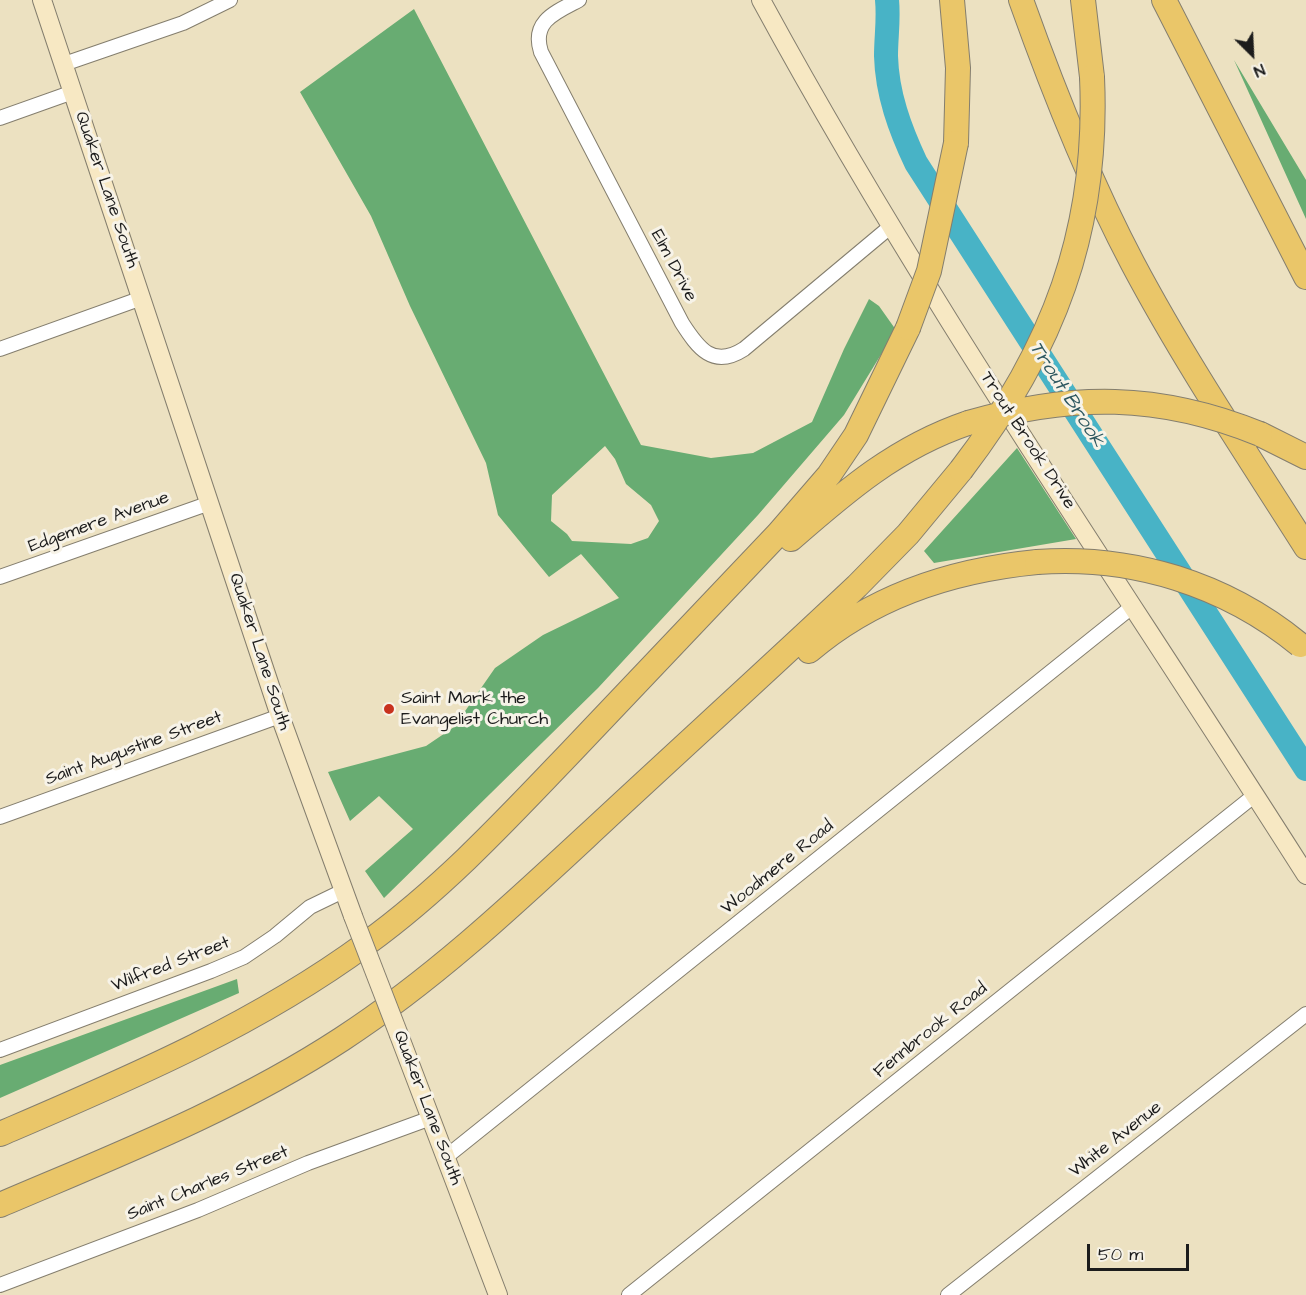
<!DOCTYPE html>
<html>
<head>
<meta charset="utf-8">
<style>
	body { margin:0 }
	#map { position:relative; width:1306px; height:1295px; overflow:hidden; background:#ece1c1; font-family:"Architects Daughter",sans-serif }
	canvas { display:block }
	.north { position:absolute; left:1222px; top:24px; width:60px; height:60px; -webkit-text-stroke:4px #f7f3e8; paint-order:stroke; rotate:156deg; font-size:16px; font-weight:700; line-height:24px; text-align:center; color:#1c1c1c }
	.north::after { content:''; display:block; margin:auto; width:21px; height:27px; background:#1c1c1c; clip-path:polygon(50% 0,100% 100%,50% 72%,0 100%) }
	.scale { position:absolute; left:1087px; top:1244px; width:102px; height:27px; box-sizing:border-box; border:3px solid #1c1c1c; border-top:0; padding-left:8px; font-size:18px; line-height:21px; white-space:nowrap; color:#1c1c1c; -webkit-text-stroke:4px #f7f3e8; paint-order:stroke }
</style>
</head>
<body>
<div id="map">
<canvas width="1306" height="1295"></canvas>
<div class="north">N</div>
<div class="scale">50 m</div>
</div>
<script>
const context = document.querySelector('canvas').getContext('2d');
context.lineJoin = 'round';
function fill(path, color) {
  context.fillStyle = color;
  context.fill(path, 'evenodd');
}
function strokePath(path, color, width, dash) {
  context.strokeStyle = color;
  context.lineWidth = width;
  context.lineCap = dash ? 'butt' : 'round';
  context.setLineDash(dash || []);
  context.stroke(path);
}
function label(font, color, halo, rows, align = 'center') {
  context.font = font + ' "Architects Daughter",sans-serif';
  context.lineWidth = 6;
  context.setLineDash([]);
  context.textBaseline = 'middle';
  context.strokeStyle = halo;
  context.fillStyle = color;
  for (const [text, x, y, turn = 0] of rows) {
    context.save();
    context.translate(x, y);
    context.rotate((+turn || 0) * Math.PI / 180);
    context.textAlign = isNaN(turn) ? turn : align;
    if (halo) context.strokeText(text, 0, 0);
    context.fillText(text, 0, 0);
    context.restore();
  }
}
const forest = new Path2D(`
	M 414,9 L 641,445 L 711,458 L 753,453 L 812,422 L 844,349 L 869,299 L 879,306 L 896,330 L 844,415 L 758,515 L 598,688 L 384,898 L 365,871 L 413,829 L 379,796 L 350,821 L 328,772 L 426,746 L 454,727 L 495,668 L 543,635 L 619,598 L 581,554 L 549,577 L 498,515 L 486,463 L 410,306 L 371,216 L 300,92 ZM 605,446 L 615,459 L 626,484 L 651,505 L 659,521 L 648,538 L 631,544 L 572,541 L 567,534 L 551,521 L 552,495 Z
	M 1234,60 L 1306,180 L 1306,219 Z
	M 1017,448 L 1076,539 L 934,563 L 924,551 Z
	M 237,979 L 239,993 L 0,1098 L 0,1065 Z`);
const river = new Path2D(`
	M 887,0 C 889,19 886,37 886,56 C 887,94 900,129 916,163 L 1306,769`);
const street = new Path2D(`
	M 579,0 C 556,12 531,21 541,52 L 682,323 C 698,348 713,369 744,349 L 890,227
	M 64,64 L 183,23 L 230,0
	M 0,118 L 73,92
	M 0,349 L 142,298
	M 0,577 L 210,503
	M 0,817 L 280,716
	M 0,1050 L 211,971 L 244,957 L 275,936 L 310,907 L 343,891
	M 446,1157 L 1133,606
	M 0,1285 L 198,1210 L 308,1163 L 431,1118
	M 629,1295 L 1255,795
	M 948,1295 L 1306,1014`);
const secondary = new Path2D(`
	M 42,0 L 280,716 L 353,916
	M 761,0 C 925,302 1122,585 1306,875
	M 399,1035 L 498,1295`);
const highway = new Path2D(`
	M 952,0 L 958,68 L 956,143
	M 1021,0 C 1053,90 1088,179 1133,264 C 1185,362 1247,454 1306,547
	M 1083,0 L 1092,77
	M 1164,0 L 1306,277
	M 1260,434 L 1306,457
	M 791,539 C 847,490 897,447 968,423
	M 809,651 C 873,596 954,570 1037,562
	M 0,1134 C 128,1079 254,1026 367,943 C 443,888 507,819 571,752 C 640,679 709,607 778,534 L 829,475 L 856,435 L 908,328
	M 0,1205 C 117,1155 235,1109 342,1039 C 437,977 518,900 601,823 C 686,744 772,666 857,586 L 908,534 L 961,470`);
const secondaryBridge = new Path2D(`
	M 353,916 L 399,1035`);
const highwayBridge = new Path2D(`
	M 908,328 L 929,271 L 956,143
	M 968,423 C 1072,393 1159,393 1260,434
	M 961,470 C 1053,350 1099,230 1092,77
	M 1037,562 C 1132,555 1226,584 1300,645`);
const markers = [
	[389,709,6,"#c8321e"]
];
const streetNames = [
	["Quaker Lane South",106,190,71],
	["Elm Drive",673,266,62],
	["Trout Brook Drive",1027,441,57],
	["Edgemere Avenue",99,523,-20],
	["Quaker Lane South",259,652,72],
	["Saint Augustine Street",134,749,-20],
	["Woodmere Road",778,868,-39],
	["Wilfred Street",171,965,-21],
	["Fennbrook Road",931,1031,-39],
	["Quaker Lane South",427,1108,69],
	["White Avenue",1116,1140,-38],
	["Saint Charles Street",208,1184,-22]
];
const poiNames = [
	["Saint Mark the",401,699],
	["Evangelist Church",401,720]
];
const waterNames = [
	["Trout Brook",1066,395,57]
];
fill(forest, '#68ac72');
strokePath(river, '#48b3c6', 24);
strokePath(street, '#847e6e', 16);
strokePath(secondary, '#847e6e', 20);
strokePath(highway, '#847e6e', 26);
strokePath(street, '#fff', 14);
strokePath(secondary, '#f7e8c3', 18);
strokePath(highway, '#eac669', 24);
strokePath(secondaryBridge, '#847e6e', 20, []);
strokePath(highwayBridge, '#847e6e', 26, []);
strokePath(secondaryBridge, '#f7e8c3', 18);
strokePath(highwayBridge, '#eac669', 24);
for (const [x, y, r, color] of markers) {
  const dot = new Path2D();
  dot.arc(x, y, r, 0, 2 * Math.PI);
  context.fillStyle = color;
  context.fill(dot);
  strokePath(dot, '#f7f3e8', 2);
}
label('18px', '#1c1c1c', '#f7f3e8', streetNames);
label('18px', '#1c1c1c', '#f7f3e8', poiNames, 'left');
label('italic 20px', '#2e5860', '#f7f3e8', waterNames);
</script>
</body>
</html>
